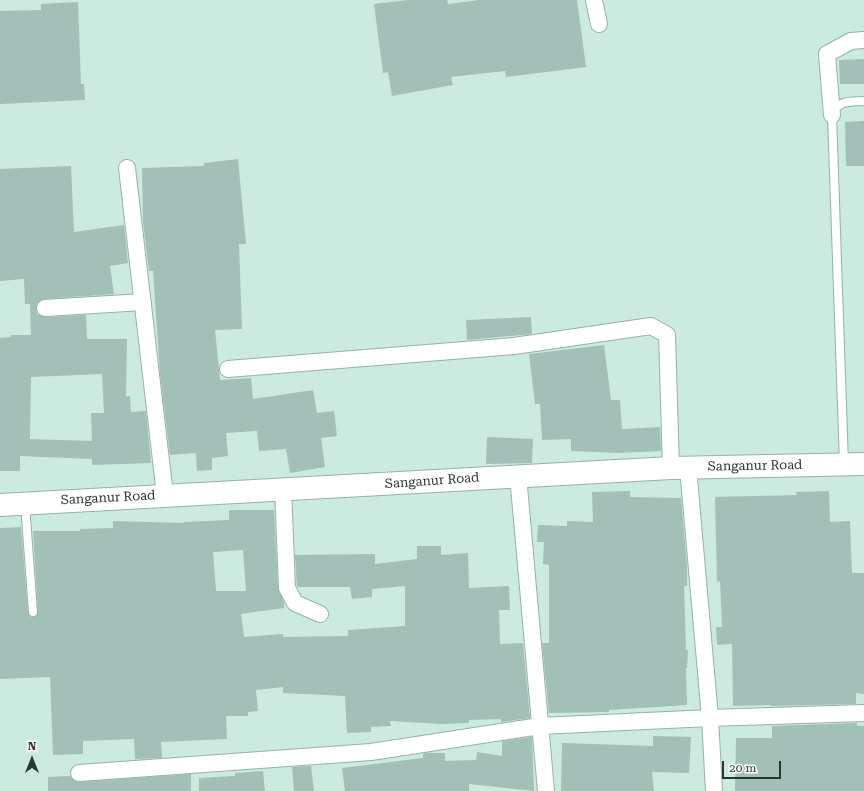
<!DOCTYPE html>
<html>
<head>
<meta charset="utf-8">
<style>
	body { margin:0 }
	#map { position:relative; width:864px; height:791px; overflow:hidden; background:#cbeae0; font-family:"Roboto Serif",serif }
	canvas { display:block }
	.north { position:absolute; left:12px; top:739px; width:40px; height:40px; -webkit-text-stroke:3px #fff; paint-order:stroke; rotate:0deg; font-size:11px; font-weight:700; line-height:16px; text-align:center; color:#2a3632 }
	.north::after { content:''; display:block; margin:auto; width:14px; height:18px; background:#2a3632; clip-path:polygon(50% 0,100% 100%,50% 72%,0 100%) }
	.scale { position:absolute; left:722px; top:761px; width:59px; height:18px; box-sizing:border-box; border:2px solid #2a3632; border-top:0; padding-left:5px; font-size:12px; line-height:14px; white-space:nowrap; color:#2a3632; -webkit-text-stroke:3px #fff; paint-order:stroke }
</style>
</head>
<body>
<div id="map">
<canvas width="864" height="791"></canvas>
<div class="north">N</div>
<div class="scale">20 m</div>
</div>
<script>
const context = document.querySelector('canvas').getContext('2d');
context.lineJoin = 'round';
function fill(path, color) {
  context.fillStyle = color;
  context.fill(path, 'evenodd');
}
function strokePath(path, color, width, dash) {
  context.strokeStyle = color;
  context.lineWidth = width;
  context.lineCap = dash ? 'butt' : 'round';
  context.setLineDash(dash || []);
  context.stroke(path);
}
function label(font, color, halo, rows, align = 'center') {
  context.font = font + ' "Roboto Serif",serif';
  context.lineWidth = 3.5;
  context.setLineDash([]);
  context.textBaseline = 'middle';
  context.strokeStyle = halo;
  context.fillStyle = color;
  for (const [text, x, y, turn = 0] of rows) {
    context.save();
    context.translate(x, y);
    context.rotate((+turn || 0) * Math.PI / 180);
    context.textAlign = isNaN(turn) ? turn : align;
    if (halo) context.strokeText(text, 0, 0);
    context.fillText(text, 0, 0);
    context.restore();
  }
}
const building = new Path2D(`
	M 409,0 L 447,0 L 448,4 L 479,0 L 577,0 L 586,67 L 506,77 L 505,71 L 451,77 L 453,85 L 392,96 L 388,72 L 383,73 L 374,4 Z
	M 78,2 L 81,84 L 84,84 L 85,100 L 0,104 L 0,11 L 41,10 L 41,4 Z
	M 864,59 L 864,84 L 840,84 L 839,60 Z
	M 864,121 L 864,166 L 846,166 L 845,122 Z
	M 238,159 L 246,244 L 239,244 L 242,329 L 215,330 L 220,380 L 251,378 L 253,399 L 313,390 L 317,413 L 334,411 L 337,436 L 321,438 L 325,467 L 290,473 L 286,449 L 259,451 L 257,431 L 226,433 L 228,456 L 212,458 L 212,470 L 197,471 L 196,453 L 170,455 L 160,373 L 153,271 L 149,271 L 143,222 L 142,168 L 204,166 L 204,163 Z
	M 71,166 L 74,232 L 124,225 L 128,263 L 110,266 L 114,294 L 44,299 L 37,303 L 36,309 L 37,314 L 45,317 L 86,315 L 87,339 L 127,339 L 126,397 L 130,396 L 131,412 L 146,411 L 151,463 L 92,465 L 92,459 L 20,456 L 20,471 L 0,471 L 0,338 L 11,337 L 11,335 L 31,335 L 30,304 L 25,304 L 24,279 L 0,281 L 0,169 ZM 102,374 L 104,413 L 91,413 L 92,441 L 30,439 L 31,377 Z
	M 531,317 L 532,334 L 467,340 L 466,320 Z
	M 604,345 L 611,400 L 620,400 L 622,429 L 660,427 L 661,451 L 618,453 L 571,451 L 571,439 L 542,440 L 540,404 L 535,404 L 529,354 Z
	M 487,437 L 533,439 L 532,463 L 486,464 Z
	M 630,491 L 630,497 L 681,498 L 687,566 L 687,586 L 684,586 L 686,650 L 688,650 L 687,668 L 686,668 L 687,705 L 609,710 L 609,712 L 549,713 L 542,643 L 549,643 L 549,565 L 543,564 L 544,542 L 537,542 L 538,525 L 567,526 L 567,521 L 593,522 L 592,492 Z
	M 829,491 L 830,522 L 850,521 L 852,573 L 864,573 L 864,694 L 856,693 L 856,704 L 771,706 L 771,705 L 733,706 L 732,644 L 717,645 L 716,627 L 722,627 L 720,581 L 717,582 L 715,497 L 797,495 L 796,492 Z
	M 229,510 L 274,510 L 278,588 L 284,602 L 284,608 L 241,614 L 244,637 L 283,634 L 283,637 L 348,636 L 348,630 L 405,626 L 405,586 L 372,589 L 372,597 L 352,599 L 350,587 L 297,587 L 295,555 L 375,554 L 375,564 L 417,559 L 417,546 L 441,546 L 441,555 L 468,553 L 469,588 L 509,586 L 510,610 L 499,610 L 500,644 L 523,643 L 530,718 L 501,722 L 501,719 L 469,720 L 469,723 L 442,724 L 390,721 L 391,726 L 371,727 L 371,732 L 347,733 L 345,696 L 283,693 L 283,687 L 256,690 L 258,711 L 248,712 L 248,716 L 226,716 L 227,739 L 161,742 L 162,758 L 135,759 L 134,739 L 83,741 L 83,754 L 53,755 L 50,677 L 0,679 L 0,528 L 21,527 L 28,612 L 30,617 L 34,617 L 38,612 L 33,531 L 80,531 L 80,529 L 113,528 L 113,521 L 184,523 L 184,522 L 229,520 ZM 243,550 L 246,591 L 216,591 L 213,552 Z
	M 857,723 L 857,726 L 864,726 L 864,791 L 735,791 L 736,738 L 772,738 L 772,726 Z
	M 653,736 L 691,737 L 689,773 L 652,772 L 654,791 L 561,791 L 562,743 L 653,746 Z
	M 532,737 L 534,791 L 469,784 L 469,791 L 345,791 L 342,768 L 423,758 L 423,754 L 426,753 L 445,753 L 445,761 L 476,760 L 477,752 L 502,756 L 502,741 Z
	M 311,766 L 314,791 L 294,791 L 292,767 Z
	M 263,771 L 265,791 L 199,791 L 199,778 L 235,776 L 235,773 Z
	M 191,774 L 191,791 L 48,791 L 48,777 L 70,776 L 75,781 L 80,782 Z`);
const service = new Path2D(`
	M 844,464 L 832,115 C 837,100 850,102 864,101
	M 25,504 L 33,612`);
const minor = new Path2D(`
	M 594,0 L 599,24
	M 832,115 L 827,54 L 851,41 L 864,40
	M 127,168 L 165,495
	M 45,308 L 143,302
	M 228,369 L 514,346 L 651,326 L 667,335 L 671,468
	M 688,467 L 710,718 L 714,791
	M 518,475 L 546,791
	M 283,488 L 287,588 L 295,603 L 320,614
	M 79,773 L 371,752 L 540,726 L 710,718 L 864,713`);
const secondary = new Path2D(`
	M 0,505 L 671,468 L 864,464`);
const streetNames = [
	["Sanganur Road",755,466,-1],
	["Sanganur Road",432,481,-4],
	["Sanganur Road",108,498,-3]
];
fill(building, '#a2c0b7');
strokePath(service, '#94b2a9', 10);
strokePath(minor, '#94b2a9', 18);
strokePath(secondary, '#94b2a9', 24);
strokePath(service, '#fff', 8);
strokePath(minor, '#fff', 16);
strokePath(secondary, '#fff', 22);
label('13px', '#2a3632', '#fff', streetNames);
</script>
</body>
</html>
